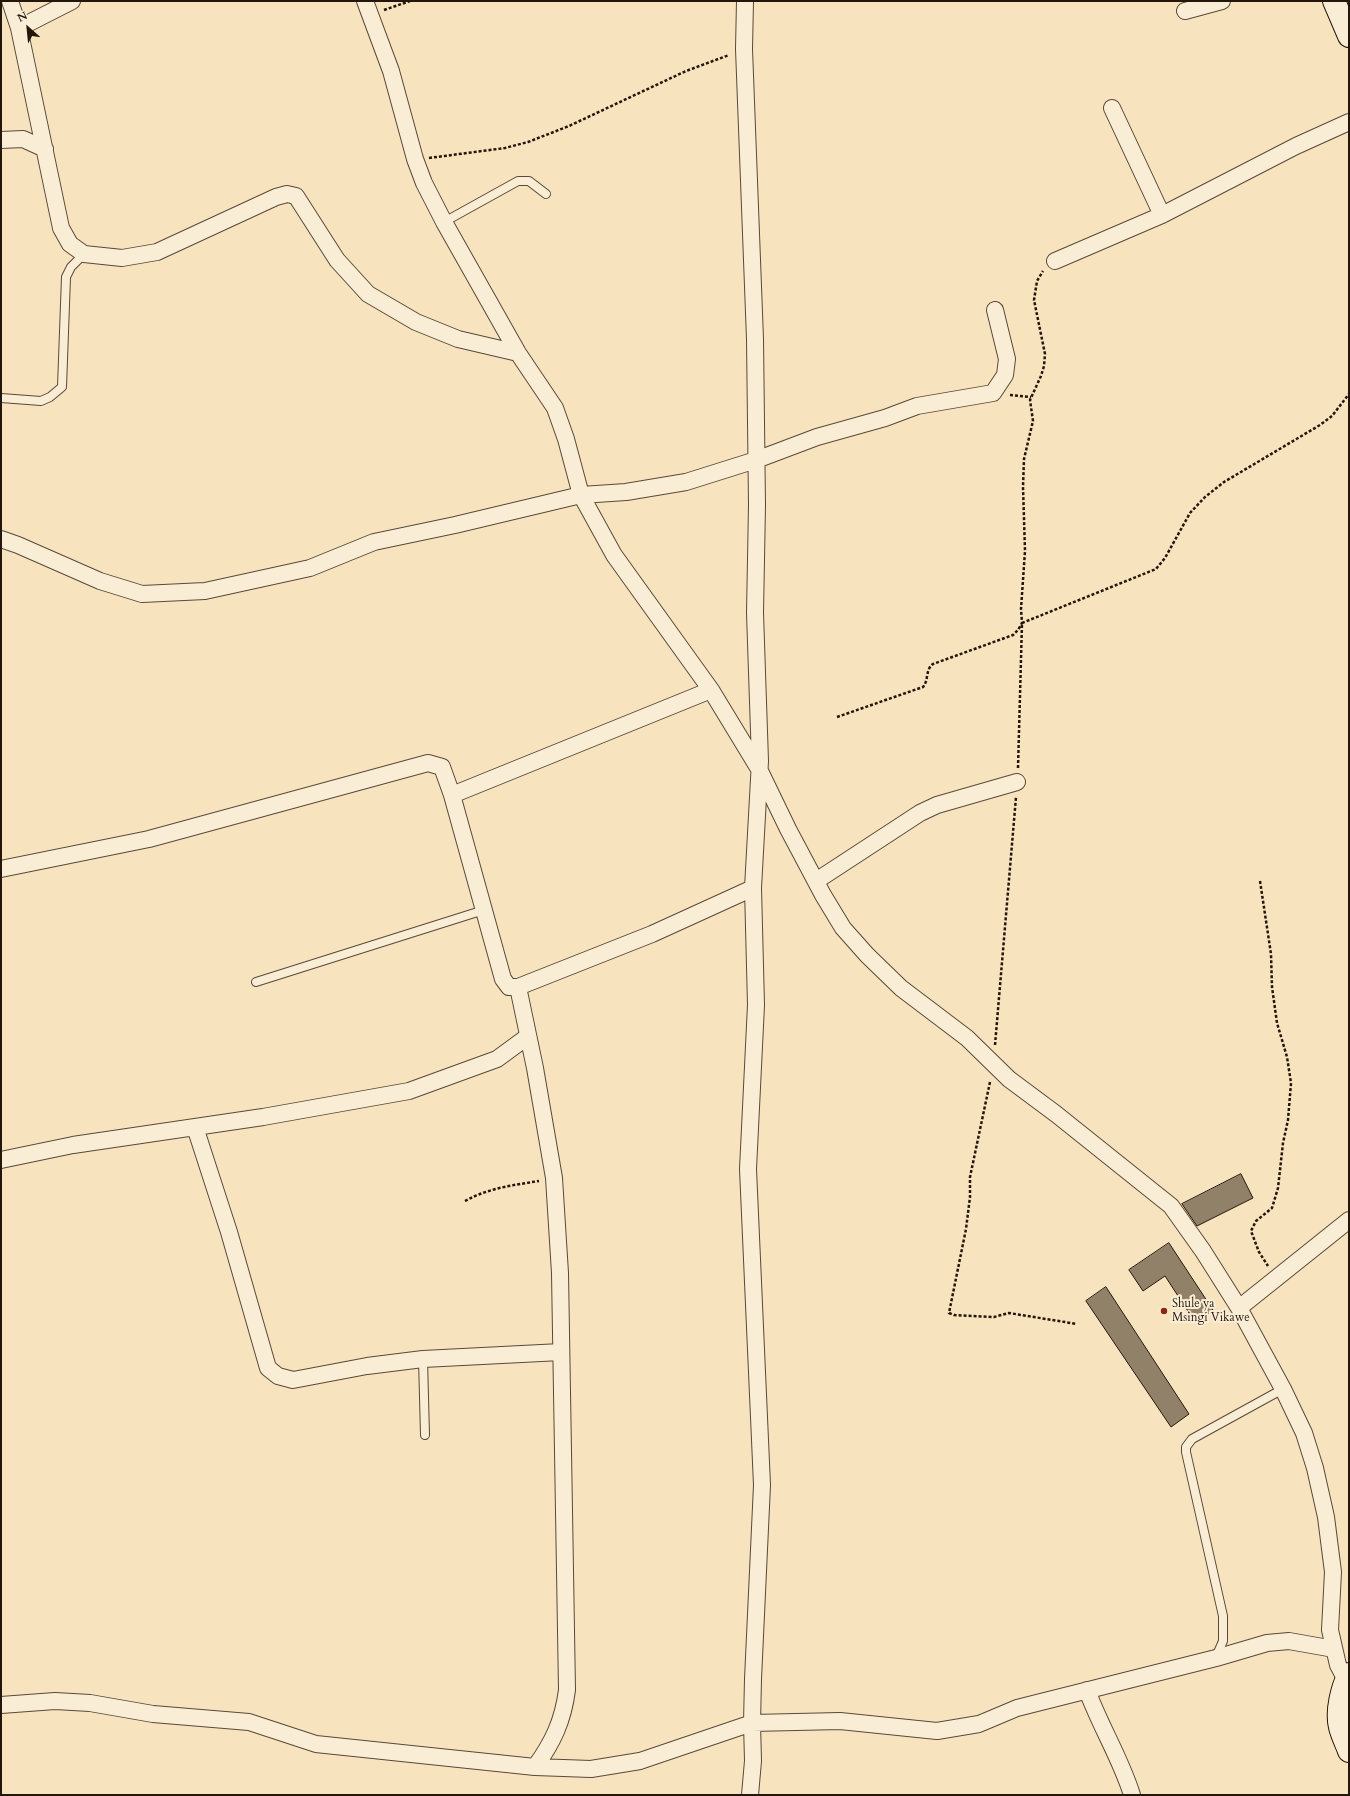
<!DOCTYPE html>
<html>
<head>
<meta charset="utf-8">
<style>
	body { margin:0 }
	#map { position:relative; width:1350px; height:1796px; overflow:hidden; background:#f8e3bf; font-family:Cardo,serif }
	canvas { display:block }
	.frame { position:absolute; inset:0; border:2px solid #24160b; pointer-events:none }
	.north { position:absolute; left:8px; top:8px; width:40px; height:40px; -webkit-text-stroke:3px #faedd5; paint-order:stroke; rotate:333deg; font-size:11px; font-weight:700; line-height:16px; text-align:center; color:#24160b }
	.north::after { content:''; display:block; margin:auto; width:14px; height:18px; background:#24160b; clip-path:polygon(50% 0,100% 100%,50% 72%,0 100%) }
</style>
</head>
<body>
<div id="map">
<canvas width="1350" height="1796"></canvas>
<div class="frame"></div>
<div class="north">N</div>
</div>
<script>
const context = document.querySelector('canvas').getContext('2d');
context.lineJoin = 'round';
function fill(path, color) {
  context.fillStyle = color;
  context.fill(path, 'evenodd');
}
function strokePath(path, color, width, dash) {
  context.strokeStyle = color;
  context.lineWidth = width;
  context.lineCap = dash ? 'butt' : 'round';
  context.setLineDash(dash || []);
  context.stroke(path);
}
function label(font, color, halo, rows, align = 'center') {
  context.font = font + ' Cardo,serif';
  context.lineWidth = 4;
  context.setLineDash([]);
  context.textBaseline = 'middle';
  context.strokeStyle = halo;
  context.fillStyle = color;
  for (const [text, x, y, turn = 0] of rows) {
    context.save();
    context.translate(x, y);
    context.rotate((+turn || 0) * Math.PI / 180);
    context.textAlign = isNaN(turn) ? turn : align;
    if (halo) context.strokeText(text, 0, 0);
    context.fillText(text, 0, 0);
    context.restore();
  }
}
const building = new Path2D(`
	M 1241,1174 L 1253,1198 L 1197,1226 L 1182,1204 Z
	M 1169,1243 L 1213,1310 L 1195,1322 L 1165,1276 L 1143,1291 L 1129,1270 Z
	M 1106,1287 L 1189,1414 L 1171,1427 L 1086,1301 Z`);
const path = new Path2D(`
	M 384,10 L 410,1
	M 429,158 L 505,148 L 528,142 L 569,126 L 686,71 L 729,55
	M 1010,395 L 1031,397
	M 837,717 L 923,687 C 929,680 925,670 933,664 L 1013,635 L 1018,630 L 1022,623 L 1021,609 L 1025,551 L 1023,487 L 1024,459 L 1033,421 L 1030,400 L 1041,376 L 1044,366 L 1045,354 L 1034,300 L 1037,281 L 1043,271
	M 1018,768 L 1022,623 L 1156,569 L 1165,558 L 1190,513 L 1205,497 L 1224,482 L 1320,425 L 1332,416 L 1349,394
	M 1260,881 L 1271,954 L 1272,987 L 1277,1023 L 1287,1057 L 1291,1083 L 1288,1120 L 1283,1143 L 1278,1188 L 1272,1208 L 1256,1221 L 1251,1231 L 1259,1252 L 1268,1266
	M 995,1045 L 1016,797
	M 990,1082 L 970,1177 L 970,1197 L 966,1229 L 949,1313 L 954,1315 L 994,1317 L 1009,1313 L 1077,1324
	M 465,1201 C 488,1188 514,1185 539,1181`);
const lane = new Path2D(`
	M 444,222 L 518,181 L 529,181 L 546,194
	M 1,398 L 41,401 L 50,397 L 62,387 L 66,277 L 71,267 L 84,254
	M 256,982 L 484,910
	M 423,1359 L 425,1435
	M 1216,1657 L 1223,1641 L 1223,1616 L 1186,1452 L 1186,1447 L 1192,1439 L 1283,1389`);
const street = new Path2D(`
	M 10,1 L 19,28 L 61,228 L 70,244 L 84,254 L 122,258 L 157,252 L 276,197 L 287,194 L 296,196 L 337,260 L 368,294 L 416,322 L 458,339 L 518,353
	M 365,1 L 391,71 L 415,159 L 424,183 L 444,222 L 518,353 L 555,408 L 566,439 L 581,495 L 614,555 L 711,690 L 759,769 L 788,829 L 823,895 L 843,928 L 867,955 L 901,988 L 967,1038 L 1009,1079 L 1056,1114 L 1171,1206 L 1203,1251 L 1239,1308 L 1283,1389 L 1304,1433 L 1315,1468 L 1326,1517 L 1333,1572 L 1330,1630 L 1338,1665 L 1346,1680
	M 745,1 L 744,49 L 755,339 L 757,505 L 755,613 L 760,761 L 753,888 L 756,1005 L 748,1169 L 762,1485 L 753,1679 L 752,1723 L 753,1761 L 750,1795
	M 1185,11 L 1222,1
	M 19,28 L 72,1
	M 1112,108 L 1162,215
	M 1,140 L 23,139 L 45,149
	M 1055,261 L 1162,215 L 1296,146 L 1349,122
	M 1,539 L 18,545 L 100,581 L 142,594 L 205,591 L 310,568 L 374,542 L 455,525 L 581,495 L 626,492 L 686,482 L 756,460 L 817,437 L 885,418 L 917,406 L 993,393 L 1005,375 L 1007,359 L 995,310
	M 452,795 L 711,690
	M 1,869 L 149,839 L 428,763 L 442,767 L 452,795 L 503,979 L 509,987 L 518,987 L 652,934 L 753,888
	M 816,881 L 920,813 L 937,805 L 1017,782
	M 518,987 L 535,1068 L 554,1178 L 560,1273 L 567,1690 C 563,1721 553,1742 535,1767
	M 195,1127 L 229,1232 L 268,1368 L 278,1376 L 293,1380 L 367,1366 L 423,1359 L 561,1352
	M 1,1160 L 73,1145 L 263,1117 L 409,1091 L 497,1059 L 527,1037
	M 1239,1308 L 1349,1220
	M 1087,1690 C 1100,1726 1121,1759 1132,1795
	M 1,1705 L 55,1701 L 90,1703 L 153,1714 L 249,1722 L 316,1744 L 535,1767 L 591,1769 L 640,1761 L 752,1723 L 840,1721 L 937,1731 L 979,1724 L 1017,1708 L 1216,1658 L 1267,1643 L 1289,1641 L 1334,1649`);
const secondary = new Path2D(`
	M 1334,1 L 1349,36
	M 1349,1674 C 1342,1688 1336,1711 1340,1727 C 1342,1735 1346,1743 1349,1751`);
const markers = [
	[1164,1311,4,"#8f2418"]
];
const poiNames = [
	["Shule ya",1172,1304],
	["Msingi Vikawe",1172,1318]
];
fill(building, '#928169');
strokePath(building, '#24160b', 1);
strokePath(lane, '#594938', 10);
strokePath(street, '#594938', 18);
strokePath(secondary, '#24160b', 24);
strokePath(path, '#24160b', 2.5, [3, 2]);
strokePath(lane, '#faedd5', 8);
strokePath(street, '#faedd5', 16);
strokePath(secondary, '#faedd5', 22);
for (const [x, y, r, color] of markers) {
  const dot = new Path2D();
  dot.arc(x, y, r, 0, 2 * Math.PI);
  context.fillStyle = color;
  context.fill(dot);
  strokePath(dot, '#faedd5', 1.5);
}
label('12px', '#24160b', '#faedd5', poiNames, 'left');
</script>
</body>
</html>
